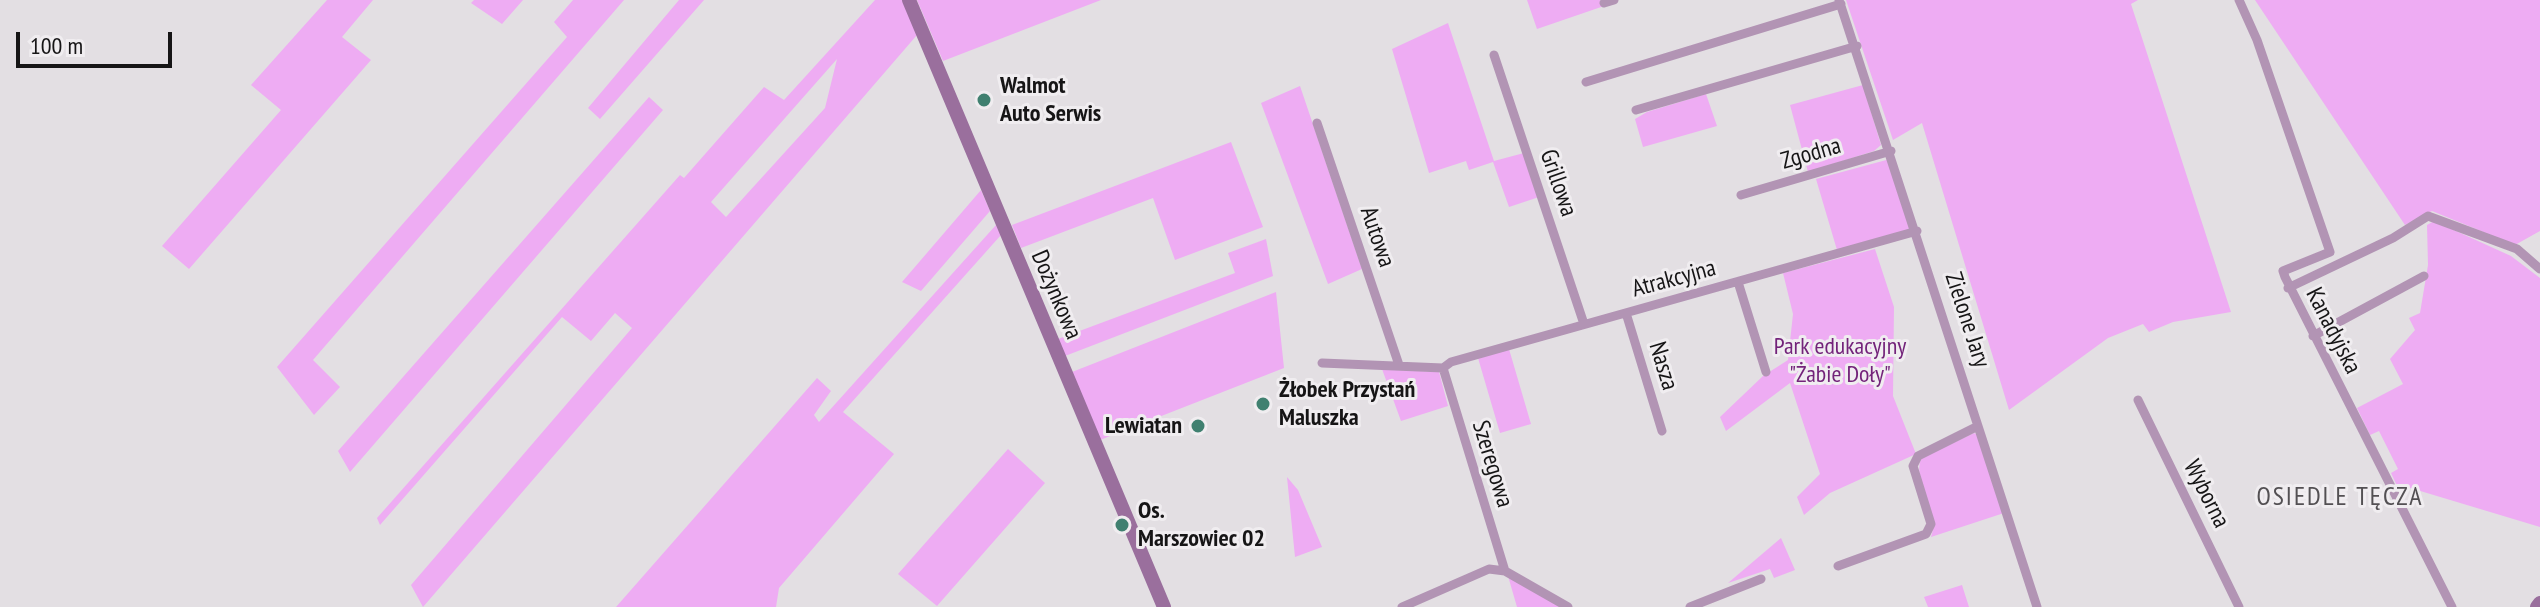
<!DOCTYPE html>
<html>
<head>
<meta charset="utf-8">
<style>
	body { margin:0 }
	#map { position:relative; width:2540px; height:607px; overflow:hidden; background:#e3dfe3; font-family:"PT Sans Narrow",sans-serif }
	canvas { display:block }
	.scale { position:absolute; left:16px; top:32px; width:156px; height:36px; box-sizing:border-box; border:4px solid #161516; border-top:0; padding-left:10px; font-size:24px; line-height:28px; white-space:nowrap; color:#161516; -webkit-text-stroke:6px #f0edf0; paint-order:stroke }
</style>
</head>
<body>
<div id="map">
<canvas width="2540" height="607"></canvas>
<div class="scale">100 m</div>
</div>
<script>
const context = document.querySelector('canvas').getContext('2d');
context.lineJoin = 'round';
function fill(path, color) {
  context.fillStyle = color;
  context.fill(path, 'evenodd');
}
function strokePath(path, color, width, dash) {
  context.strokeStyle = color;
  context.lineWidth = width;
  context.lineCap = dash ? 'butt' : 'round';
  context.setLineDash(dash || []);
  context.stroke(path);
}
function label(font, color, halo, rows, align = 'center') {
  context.font = font + ' "PT Sans Narrow",sans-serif';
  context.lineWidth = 6;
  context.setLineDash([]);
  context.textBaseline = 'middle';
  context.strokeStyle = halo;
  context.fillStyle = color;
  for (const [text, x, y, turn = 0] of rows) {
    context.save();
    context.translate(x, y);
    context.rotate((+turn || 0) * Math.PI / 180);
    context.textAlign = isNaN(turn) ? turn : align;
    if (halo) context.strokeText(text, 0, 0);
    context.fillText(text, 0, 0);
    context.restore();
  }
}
const green = new Path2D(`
	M 327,0 L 373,0 L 342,37 L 371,60 L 189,269 L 162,246 L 281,110 L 251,85 Z
	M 474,0 L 523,0 L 502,24 L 471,3 Z
	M 573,0 L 624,0 L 313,360 L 340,387 L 314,415 L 277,367 L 567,37 L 554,22 Z
	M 679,0 L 704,0 L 600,119 L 588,108 Z
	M 875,0 L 902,0 L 917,35 L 423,607 L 411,585 L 632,328 L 615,313 L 591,341 L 562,317 L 380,525 L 377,518 L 680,175 L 684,178 L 764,87 L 784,100 ZM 837,59 L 825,108 L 726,217 L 711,202 Z
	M 917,0 L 1101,0 L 943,61 Z
	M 1527,0 L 1600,0 L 1604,6 L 1537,29 Z
	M 1846,0 L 2138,0 L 2131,4 L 2231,312 L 2173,322 L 2149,332 L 2143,324 L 2108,338 L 2009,410 L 1922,123 L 1893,140 Z
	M 2255,0 L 2540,0 L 2540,231 L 2515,245 L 2432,211 L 2405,225 Z
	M 1448,23 L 1494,161 L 1524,153 L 1539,197 L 1509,207 L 1493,162 L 1469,170 L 1466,161 L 1429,173 L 1392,49 Z
	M 1863,85 L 1881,145 L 1874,151 L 1808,172 L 1790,105 Z
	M 1300,86 L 1362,269 L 1328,284 L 1261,103 Z
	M 1706,94 L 1717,126 L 1643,147 L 1635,119 L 1647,112 Z
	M 649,97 L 663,110 L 350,472 L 338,451 Z
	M 1231,142 L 1263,227 L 1175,260 L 1153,198 L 1021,248 L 1012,225 Z
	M 1890,159 L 1911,229 L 1837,250 L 1816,179 Z
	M 981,190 L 990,211 L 921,291 L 902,282 Z
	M 2434,221 L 2511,256 L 2540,278 L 2540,527 L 2407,487 L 2399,490 L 2391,473 L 2398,469 L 2379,431 L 2370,435 L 2357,408 L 2403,384 L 2390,359 L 2415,330 L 2409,318 L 2420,313 L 2428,265 L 2427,225 Z
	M 996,225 L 1001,235 L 843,412 L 894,454 L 779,588 L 776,607 L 616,607 L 817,378 L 831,391 L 814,415 L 819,422 Z
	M 1266,239 L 1273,276 L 1065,356 L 1058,339 L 1235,273 L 1228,253 Z
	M 1875,249 L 1894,307 L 1893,396 L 1916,454 L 1830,493 L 1804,515 L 1797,497 L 1820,474 L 1790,383 L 1726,431 L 1720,417 L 1763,376 L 1788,360 L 1793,314 L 1783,273 Z
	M 1276,292 L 1284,368 L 1100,440 L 1072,372 Z
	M 1509,349 L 1531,424 L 1500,433 L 1478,358 Z
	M 1382,369 L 1439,372 L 1448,406 L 1401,421 Z
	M 1974,433 L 1979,436 L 2004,513 L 1931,537 C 1941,510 1912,484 1921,458 Z
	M 1008,449 L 1045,483 L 937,606 L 898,574 Z
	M 1287,477 L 1298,490 L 1322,547 L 1295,557 Z
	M 1781,538 L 1795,570 L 1774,578 L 1770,569 L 1728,583 Z
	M 1508,576 L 1560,607 L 1517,607 Z
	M 1962,585 L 1969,607 L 1928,607 L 1924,597 Z`);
const street = new Path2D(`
	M 1839,0 L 2037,607
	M 2239,0 L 2257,40 L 2330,252 L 2283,271 L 2285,277 L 2452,607
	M 1604,3 L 1614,0
	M 1494,55 L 1584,324
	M 1586,82 L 1841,4
	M 1636,110 L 1857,46
	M 1317,123 L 1399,365
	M 1741,195 L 1891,151
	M 1738,282 L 1766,372
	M 2288,288 L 2393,238 L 2428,216 L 2517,249 L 2540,269
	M 1626,313 L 1662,431
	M 2313,336 L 2424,276
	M 1322,363 L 1443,368
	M 1443,368 L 1451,362 L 1917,231
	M 1443,368 L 1505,571
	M 2138,400 L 2239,607
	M 1838,566 L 1926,534 L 1931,524 L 1913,466 L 1918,456 L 1978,426
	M 1402,607 L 1489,569 L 1505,571 L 1568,607
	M 1690,607 L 1761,579`);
const secondary = new Path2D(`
	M 909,0 L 1164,607
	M 2537,607 L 2540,603`);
const markers = [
	[984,100,8,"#408070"],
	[1263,404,8,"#408070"],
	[1198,426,8,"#408070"],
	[1122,525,8,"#408070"]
];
const poiNames = [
	["Walmot",1000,86],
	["Auto Serwis",1000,114],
	["Żłobek Przystań",1279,390],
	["Maluszka",1279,418],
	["Lewiatan",1182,426,"right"],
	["Os.",1138,511],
	["Marszowiec 02",1138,539]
];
const streetNames = [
	["Zgodna",1811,154,-16],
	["Grillowa",1558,183,71],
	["Autowa",1377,237,71],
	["Atrakcyjna",1674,279,-15],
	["Dożynkowa",1056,295,67],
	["Zielone Jary",1967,320,72],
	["Kanadyjska",2333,331,63],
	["Nasza",1663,366,73],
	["Szeregowa",1492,464,73],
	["Wyborna",2206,494,63]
];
const parkNames = [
	["Park edukacyjny",1840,347],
	["\"Żabie Doły\"",1840,375]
];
const neighbourhoodNames = [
	["OSIEDLE TĘCZA",2340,498]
];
fill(green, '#eeacf3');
strokePath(street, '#b294b4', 9);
strokePath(secondary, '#9a6f9d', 14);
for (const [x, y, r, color] of markers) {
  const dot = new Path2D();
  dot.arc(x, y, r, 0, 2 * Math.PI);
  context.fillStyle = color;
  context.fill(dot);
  strokePath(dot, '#f0edf0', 3);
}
label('bold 24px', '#161516', '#f0edf0', poiNames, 'left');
label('24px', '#161516', '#f0edf0', streetNames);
label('24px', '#73237a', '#f0edf0', parkNames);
context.letterSpacing = '2px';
label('26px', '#535053', '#f0edf0', neighbourhoodNames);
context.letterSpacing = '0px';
</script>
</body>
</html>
